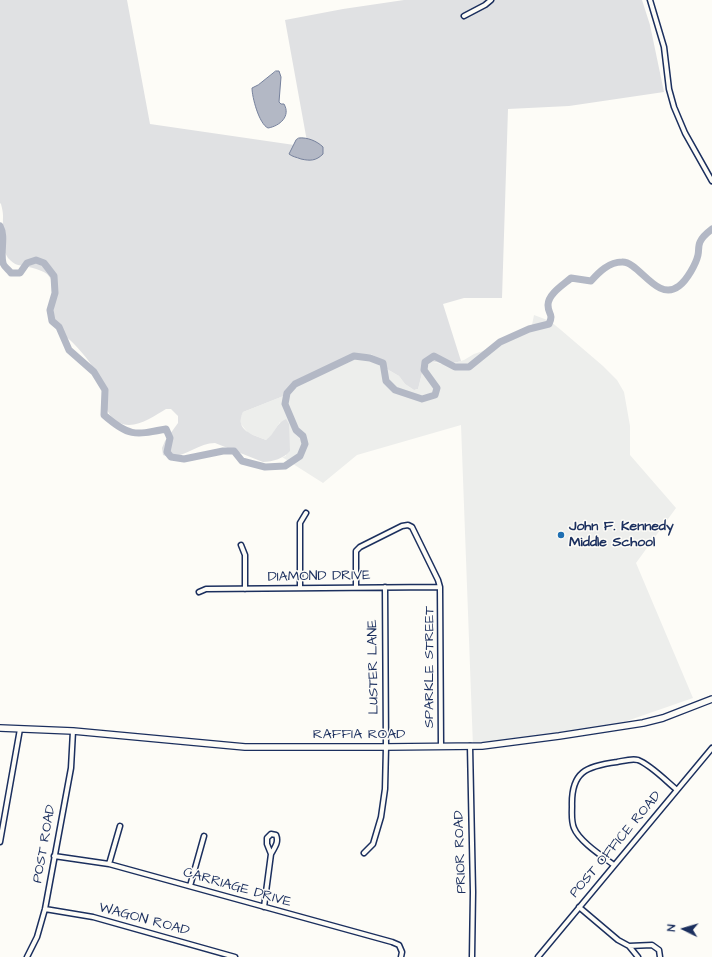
<!DOCTYPE html>
<html>
<head>
<meta charset="utf-8">
<style>
	body { margin:0 }
	#map { position:relative; width:712px; height:957px; overflow:hidden; background:#fdfcf7; font-family:"Architects Daughter",sans-serif }
	canvas { display:block }
	.north { position:absolute; left:664px; top:909px; width:40px; height:40px; -webkit-text-stroke:3px #fdfcf7; paint-order:stroke; rotate:275deg; font-size:11px; font-weight:700; line-height:16px; text-align:center; color:#1b2f5e }
	.north::after { content:''; display:block; margin:auto; width:14px; height:18px; background:#1b2f5e; clip-path:polygon(50% 0,100% 100%,50% 72%,0 100%) }
</style>
</head>
<body>
<div id="map">
<canvas width="712" height="957"></canvas>
<div class="north">N</div>
</div>
<script>
const context = document.querySelector('canvas').getContext('2d');
context.lineJoin = 'round';
function fill(path, color) {
  context.fillStyle = color;
  context.fill(path, 'evenodd');
}
function strokePath(path, color, width, dash) {
  context.strokeStyle = color;
  context.lineWidth = width;
  context.lineCap = dash ? 'butt' : 'round';
  context.setLineDash(dash || []);
  context.stroke(path);
}
function label(font, color, halo, rows, align = 'center') {
  context.font = font + ' "Architects Daughter",sans-serif';
  context.lineWidth = 3;
  context.setLineDash([]);
  context.textBaseline = 'middle';
  context.strokeStyle = halo;
  context.fillStyle = color;
  for (const [text, x, y, turn = 0] of rows) {
    context.save();
    context.translate(x, y);
    context.rotate((+turn || 0) * Math.PI / 180);
    context.textAlign = isNaN(turn) ? turn : align;
    if (halo) context.strokeText(text, 0, 0);
    context.fillText(text, 0, 0);
    context.restore();
  }
}
const built = new Path2D(`
	M 534,315 L 550,321 L 561,330 L 603,366 L 617,380 L 624,392 L 630,426 L 630,455 L 676,508 L 636,563 L 693,698 L 621,723 L 586,730 L 473,747 L 461,425 L 357,455 L 323,483 L 282,457 L 286,456 L 280,422 L 270,438 L 266,440 L 248,433 L 241,424 L 240,418 L 243,412 L 286,395 L 320,370 L 338,361 L 364,354 L 371,354 L 377,358 L 380,365 L 399,376 L 405,384 L 414,390 L 418,389 L 424,365 L 429,361 L 442,364 L 454,363 L 464,360 L 474,354 L 486,350 L 511,335 L 529,329 L 532,325 Z`);
const green = new Path2D(`
	M 0,0 L 127,0 L 150,124 L 308,147 L 285,20 L 343,9 L 404,0 L 642,0 L 650,25 L 664,92 L 569,106 L 508,109 L 502,298 L 464,298 L 443,304 L 461,361 C 450,365 440,363 429,361 L 424,365 L 418,389 L 414,390 L 405,384 L 399,376 L 380,365 L 377,358 L 371,354 L 364,354 L 338,361 L 320,370 L 286,395 L 243,412 C 234,430 253,435 266,440 C 275,434 275,424 286,419 L 289,424 L 290,451 C 284,458 273,462 263,462 L 215,443 C 197,443 180,462 163,455 L 162,448 L 165,441 L 178,423 L 178,416 L 171,409 L 166,409 C 152,417 133,432 116,421 C 103,412 104,393 100,379 C 99,376 96,372 94,369 C 88,359 79,349 71,341 C 66,336 59,333 56,326 C 49,311 60,286 47,274 C 41,269 25,266 18,265 C 14,264 11,261 8,258 C 0,246 3,232 3,216 C 3,212 2,208 1,204 L 0,203 Z`);
const water = new Path2D(`
	M 276,71 L 279,71 L 281,77 L 279,102 L 281,104 L 284,104 C 291,116 280,126 268,128 C 259,124 252,97 252,88 L 258,85 Z
	M 299,138 C 307,137 317,141 323,147 L 323,154 C 316,161 310,161 301,159 C 296,157 293,157 289,154 L 296,140 Z`);
const river = new Path2D(`
	M 0,226 C 6,237 0,251 3,263 C 4,267 9,270 11,273 L 20,273 L 27,263 L 36,260 L 44,263 L 54,276 L 55,293 L 50,310 L 52,321 L 59,327 L 69,350 L 94,372 L 105,390 L 104,415 C 129,437 135,435 166,429 L 170,438 L 167,452 L 171,457 L 184,459 L 223,451 L 234,451 L 242,461 L 265,467 L 285,466 L 300,456 L 305,444 L 303,436 L 296,430 L 285,404 L 287,393 L 295,384 L 354,356 L 370,358 L 383,363 L 386,381 L 395,390 L 422,399 L 435,395 L 437,388 L 424,370 L 425,362 L 434,356 L 455,367 L 469,367 L 500,342 L 529,329 L 549,324 C 554,313 548,315 548,305 C 548,294 563,285 571,278 L 591,281 C 599,272 609,262 622,262 C 639,261 657,303 679,286 C 687,280 696,264 698,255 C 699,251 698,246 700,242 C 702,237 708,232 712,229`);
const minor = new Path2D(`
	M 650,0 L 664,47 L 669,89 L 674,107 L 685,133 L 712,181
	M 464,16 L 485,5 L 491,0
	M 241,545 L 245,555 L 245,589
	M 356,587 L 356,551 L 360,547 L 402,526 L 408,525 L 412,527 L 438,580 L 440,587 L 441,746
	M 300,588 L 300,523 L 306,513
	M 199,592 L 206,589 L 440,587
	M 470,746 L 473,892 L 472,957
	M 0,842 L 20,729
	M 364,853 L 373,844 L 381,817 L 385,789 L 386,747 L 385,587
	M 54,856 L 109,864 L 392,942 L 399,945 L 402,952 L 401,957
	M 109,864 L 120,826
	M 614,865 C 602,856 579,841 574,828 C 571,821 572,813 572,806 C 571,772 586,766 617,762 C 623,761 632,758 638,760 C 651,765 666,781 677,790
	M 190,886 L 204,836
	M 264,907 L 271,854 C 275,847 279,842 276,835 L 271,834 L 267,838 L 267,844 L 271,854
	M 579,907 L 618,940 L 629,946
	M 45,909 L 93,917 L 235,957
	M 27,957 L 37,937 L 45,909 L 71,768 L 73,731
	M 538,957 L 712,748
	M 638,957 L 629,946 L 652,945 L 659,950 L 660,957`);
const major = new Path2D(`
	M 0,728 L 73,731 L 245,747 L 386,747 L 482,746 L 559,736 L 643,723 L 663,718 L 712,699`);
const markers = [
	[561,535,4,"#1f6fb2"]
];
const poiNames = [
	["John F. Kennedy",569,527],
	["Middle School",569,543]
];
const streetNames = [
	["DIAMOND DRIVE",319,577,-1],
	["LUSTER LANE",374,667,-91],
	["SPARKLE STREET",430,667,-90],
	["RAFFIA ROAD",359,735],
	["POST ROAD",45,844,-80],
	["POST OFFICE ROAD",616,845,-50],
	["PRIOR ROAD",461,852,-92],
	["CARRIAGE DRIVE",237,888,16],
	["WAGON ROAD",144,920,15]
];
fill(built, '#edeeec');
fill(green, '#e0e1e3');
fill(water, '#b3b8c5');
strokePath(water, '#76819c', 1);
strokePath(river, '#b3b8c5', 7);
strokePath(minor, '#1b2f5e', 7);
strokePath(major, '#1b2f5e', 8);
strokePath(minor, '#fdfcf7', 4);
strokePath(major, '#fdfcf7', 5.5);
for (const [x, y, r, color] of markers) {
  const dot = new Path2D();
  dot.arc(x, y, r, 0, 2 * Math.PI);
  context.fillStyle = color;
  context.fill(dot);
  strokePath(dot, '#fdfcf7', 1.5);
}
label('bold 14px', '#1b2f5e', '#fdfcf7', poiNames, 'left');
label('14px', '#1b2f5e', '#fdfcf7', streetNames);
</script>
</body>
</html>
